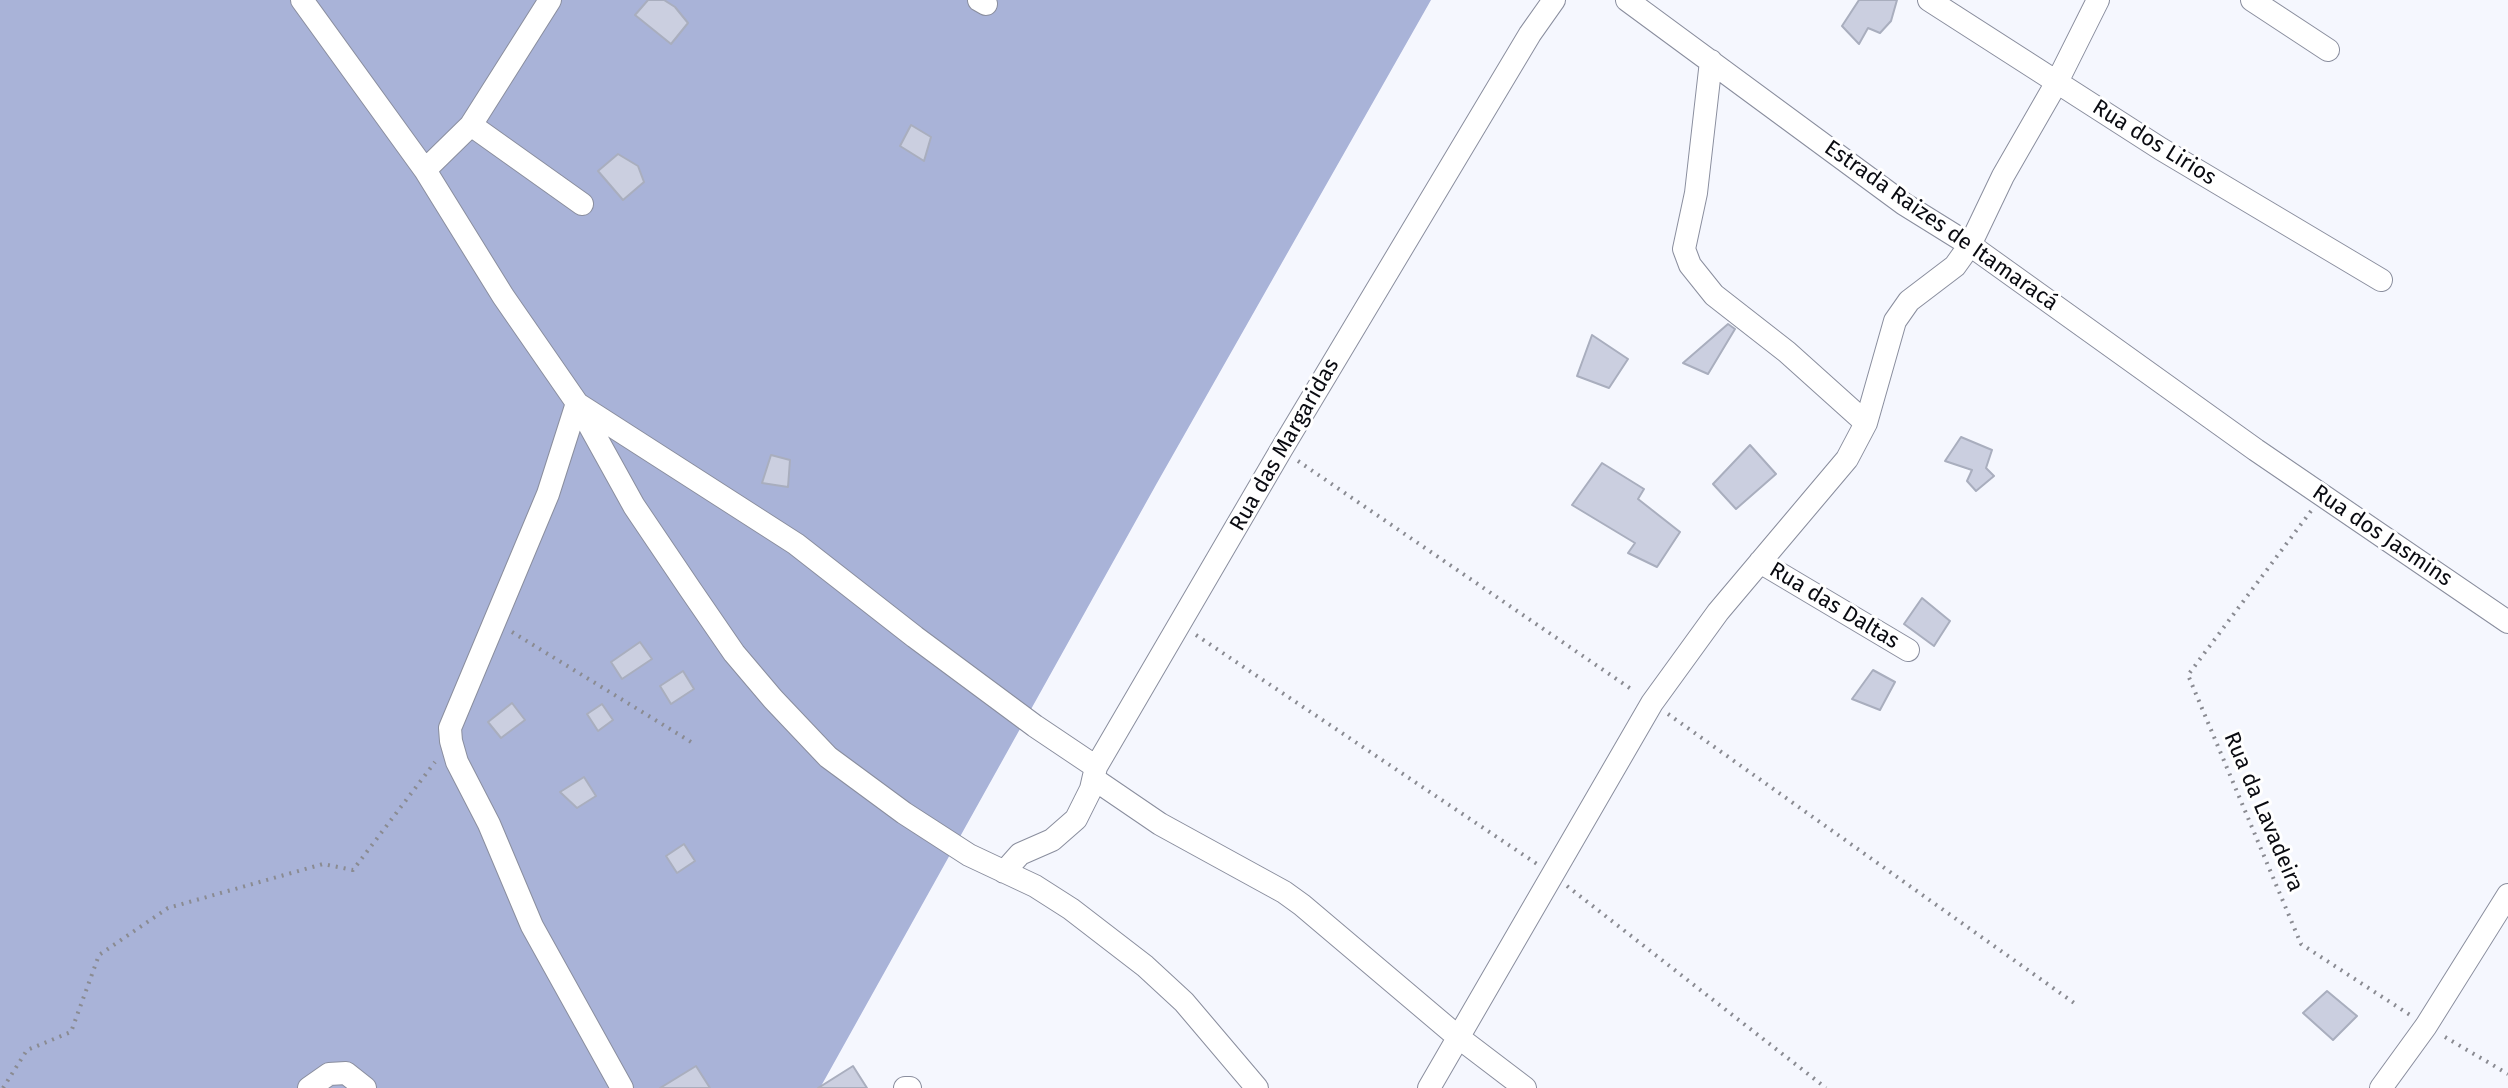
<!DOCTYPE html>
<html>
<head>
<meta charset="utf-8">
<style>
	body { margin:0 }
	canvas { display:block; background:#f5f7fe }
</style>
</head>
<body>
<canvas width="2508" height="1088"></canvas>
<script>
const context = document.querySelector('canvas').getContext('2d');
context.lineJoin = 'round';
function fill(path, color) {
  context.fillStyle = color;
  context.fill(path, 'evenodd');
}
function strokePath(path, color, width, dash) {
  context.strokeStyle = color;
  context.lineWidth = width;
  context.lineCap = dash ? 'butt' : 'round';
  context.setLineDash(dash || []);
  context.stroke(path);
}
function label(font, color, halo, rows, align = 'center') {
  context.font = font + ' "Fira Sans",sans-serif';
  context.lineWidth = 6;
  context.setLineDash([]);
  context.textBaseline = 'middle';
  context.strokeStyle = halo;
  context.fillStyle = color;
  for (const [text, x, y, turn = 0] of rows) {
    context.save();
    context.translate(x, y);
    context.rotate((+turn || 0) * Math.PI / 180);
    context.textAlign = isNaN(turn) ? turn : align;
    if (halo) context.strokeText(text, 0, 0);
    context.fillText(text, 0, 0);
    context.restore();
  }
}
const forest = new Path2D(`
	M 0,0 L 1431,0 L 1157,483 L 820,1088 L 0,1088 Z`);
const building = new Path2D(`
	M 648,0 L 664,0 L 675,7 L 688,23 L 671,44 L 635,15 Z
	M 1859,0 L 1897,0 L 1891,21 L 1880,33 L 1868,28 L 1859,44 L 1842,26 Z
	M 911,125 L 931,137 L 924,161 L 900,146 Z
	M 618,154 L 638,166 L 644,182 L 623,200 L 598,171 Z
	M 1728,324 L 1735,329 L 1708,374 L 1683,363 Z
	M 1592,335 L 1628,359 L 1609,388 L 1577,376 Z
	M 1961,437 L 1992,450 L 1986,468 L 1994,476 L 1976,491 L 1967,481 L 1972,470 L 1945,461 Z
	M 1750,445 L 1776,474 L 1736,509 L 1713,484 Z
	M 771,455 L 790,460 L 788,487 L 762,483 Z
	M 1602,463 L 1644,489 L 1638,499 L 1680,532 L 1657,567 L 1628,553 L 1635,543 L 1572,505 Z
	M 1922,598 L 1950,621 L 1934,646 L 1904,624 Z
	M 640,642 L 652,659 L 622,679 L 611,662 Z
	M 1873,670 L 1895,682 L 1880,710 L 1852,699 Z
	M 683,671 L 694,689 L 671,704 L 660,686 Z
	M 512,703 L 525,720 L 501,738 L 488,722 Z
	M 602,704 L 613,720 L 598,731 L 587,714 Z
	M 584,777 L 596,796 L 577,808 L 560,792 Z
	M 684,844 L 695,861 L 677,873 L 666,856 Z
	M 2327,991 L 2357,1016 L 2333,1040 L 2303,1013 Z
	M 696,1066 L 710,1088 L 660,1088 Z
	M 853,1066 L 867,1088 L 818,1088 Z`);
const path = new Path2D(`
	M 1298,461 L 1634,691
	M 2311,511 L 2188,675 L 2301,944 L 2410,1015
	M 512,632 L 696,745
	M 1196,635 L 1537,864
	M 1668,714 L 2077,1005
	M 1567,886 L 1826,1088
	M 2445,1037 L 2508,1074
	M 3,1088 L 27,1050 L 71,1032 L 99,955 L 168,908 L 323,864 L 353,870 L 435,762`);
const minor = new Path2D(`
	M 302,0 L 425,170 L 503,296 L 577,403 L 634,506 L 690,589 L 734,653 L 773,699 L 828,757 L 904,813 L 969,855 L 1035,886 L 1071,909 L 1145,966 L 1184,1002 L 1257,1088
	M 979,0 L 986,4
	M 1627,0 L 1904,204 L 1970,245 L 2256,450 L 2508,622
	M 1929,0 L 2161,149 L 2381,280
	M 2252,0 L 2328,50
	M 1711,61 L 1696,193 L 1684,249 L 1690,265 L 1714,295 L 1787,352 L 1866,423
	M 471,125 L 582,204
	M 425,170 L 471,125 L 550,0
	M 577,403 L 548,494 L 450,728 L 451,741 L 457,762 L 489,824 L 532,926 L 622,1088
	M 578,404 L 796,544 L 915,637 L 1035,726 L 1096,767
	M 1760,562 L 1908,650
	M 1094,779 L 1160,824 L 1284,892 L 1302,905 L 1458,1037 L 1525,1088
	M 1004,872 L 1020,854 L 1052,840 L 1076,819 L 1091,789 L 1096,767 L 1281,450 L 1530,34 L 1554,0
	M 309,1088 L 329,1074 L 346,1073 L 365,1088
	M 905,1088 L 910,1088
	M 1429,1088 L 1652,703 L 1718,612 L 1847,459 L 1866,423 L 1895,321 L 1909,301 L 1955,266 L 1970,245 L 2003,176 L 2057,82 L 2098,0
	M 2381,1088 L 2426,1026 L 2508,895`);
const streetNames = [
	["Rua dos Lirios",2154,143,32],
	["Estrada Raizes de Itamaracá",1941,226,35],
	["Rua das Margaridas",1285,445,-60],
	["Rua dos Jasmins",2382,536,34],
	["Rua das Daltas",1834,606,31],
	["Rua da Lavadeira",2263,812,67]
];
fill(forest, '#a9b3d8');
fill(building, '#cbcfe0');
strokePath(building, '#a9aebe', 2);
strokePath(minor, '#8a8e9e', 24);
strokePath(path, '#8a8b92', 4, [2, 6]);
strokePath(minor, '#fff', 22);
label('22px', '#0a0b11', '#fff', streetNames);
</script>
</body>
</html>
